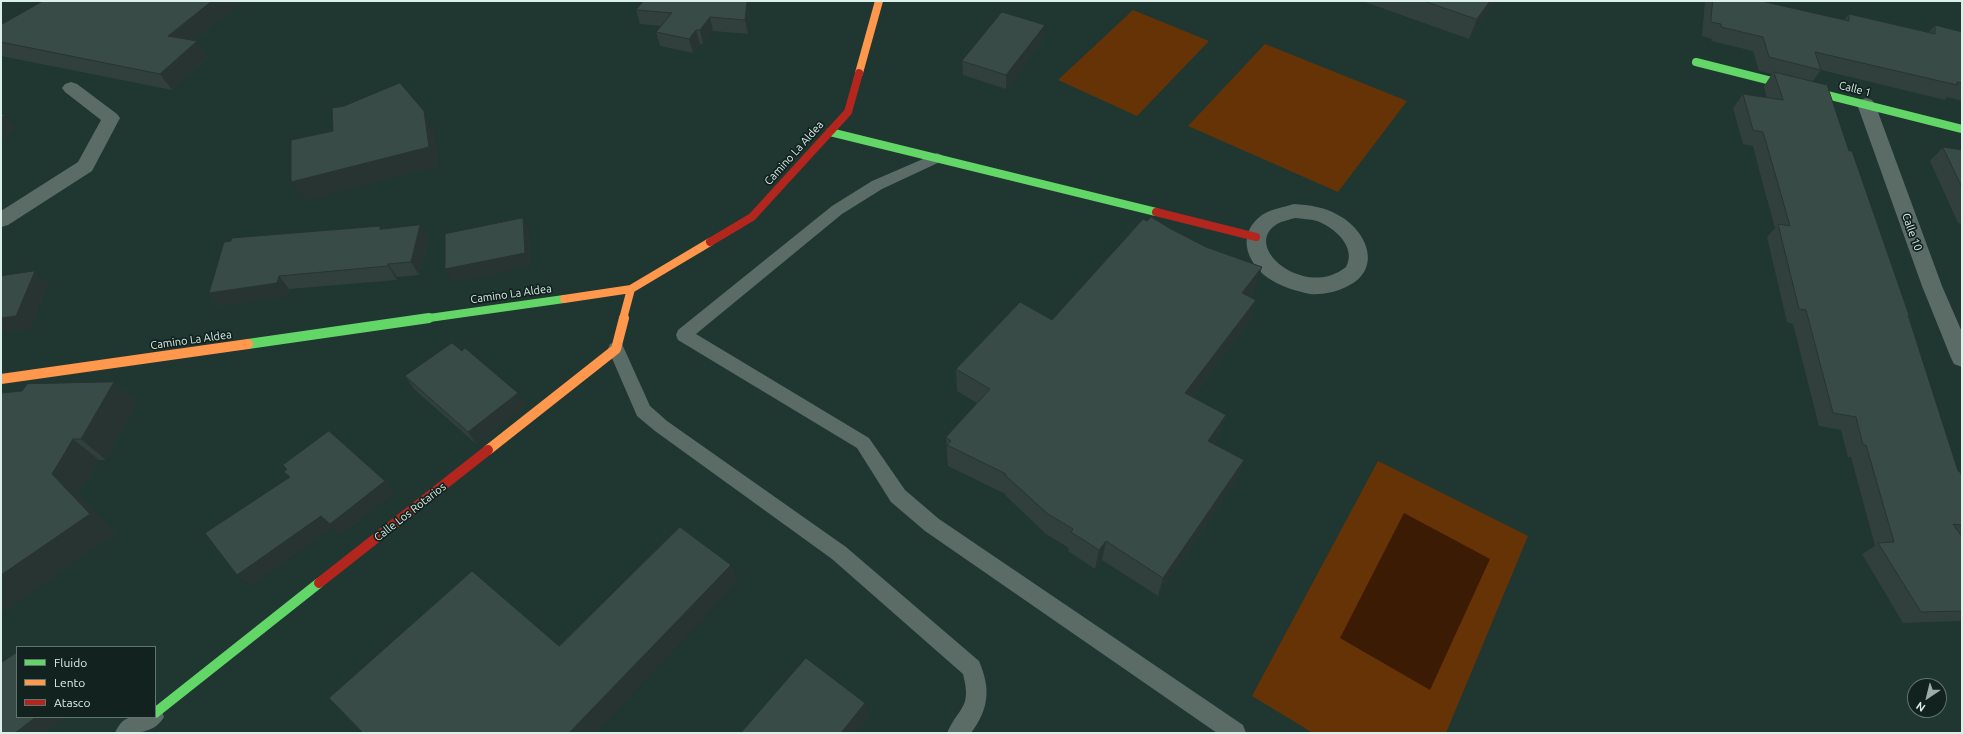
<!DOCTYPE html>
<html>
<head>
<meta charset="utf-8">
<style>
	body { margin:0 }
	#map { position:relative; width:1963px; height:734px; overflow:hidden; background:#203631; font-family:Ubuntu,sans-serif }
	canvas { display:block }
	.frame { position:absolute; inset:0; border:2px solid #dbf0ea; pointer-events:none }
	.legend { position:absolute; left:16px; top:646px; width:140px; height:72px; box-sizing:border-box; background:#12221e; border:1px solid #627470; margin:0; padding:5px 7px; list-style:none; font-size:12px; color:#dbf0ea }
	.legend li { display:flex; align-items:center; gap:8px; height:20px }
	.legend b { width:20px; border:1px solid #627470 }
	.north { position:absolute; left:1907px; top:678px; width:40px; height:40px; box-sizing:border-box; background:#12221e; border:1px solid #627470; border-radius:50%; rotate:215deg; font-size:11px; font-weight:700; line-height:16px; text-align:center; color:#dbf0ea }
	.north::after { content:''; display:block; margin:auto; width:14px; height:18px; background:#9aafa9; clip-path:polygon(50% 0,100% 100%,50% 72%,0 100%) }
</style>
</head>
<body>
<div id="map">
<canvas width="1963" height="734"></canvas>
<div class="frame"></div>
<ul class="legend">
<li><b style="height:5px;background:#63d668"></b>Fluido</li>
<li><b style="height:5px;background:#ff974d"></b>Lento</li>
<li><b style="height:5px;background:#b3261e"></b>Atasco</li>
</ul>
<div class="north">N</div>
</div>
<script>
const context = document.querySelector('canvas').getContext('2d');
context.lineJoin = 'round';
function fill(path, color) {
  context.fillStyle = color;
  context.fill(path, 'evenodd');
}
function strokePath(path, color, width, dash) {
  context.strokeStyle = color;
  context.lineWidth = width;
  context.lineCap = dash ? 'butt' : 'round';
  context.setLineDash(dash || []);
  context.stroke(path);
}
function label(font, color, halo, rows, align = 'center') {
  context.font = font + ' Ubuntu,sans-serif';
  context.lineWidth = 3.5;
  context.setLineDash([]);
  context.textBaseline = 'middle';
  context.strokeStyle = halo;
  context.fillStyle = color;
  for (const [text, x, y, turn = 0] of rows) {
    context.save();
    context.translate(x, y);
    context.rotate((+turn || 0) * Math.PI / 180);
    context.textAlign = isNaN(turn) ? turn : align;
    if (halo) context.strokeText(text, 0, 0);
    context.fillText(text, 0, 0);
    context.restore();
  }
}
const green = new Path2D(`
	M 1133,10 L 1209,41 L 1137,116 L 1058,80 Z
	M 1265,44 L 1407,101 L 1338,192 L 1188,126 Z
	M 1378,461 L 1528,536 L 1446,733 L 1313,733 L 1252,696 Z`);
const water = new Path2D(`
	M 1404,513 L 1490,559 L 1430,690 L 1340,638 Z`);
const lane = new Path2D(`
	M 937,153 L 942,155 L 944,158 L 942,161 L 882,189 L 842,214 L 696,334 L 869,438 L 905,490 L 939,519 L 1243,725 L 1246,733 L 1217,733 L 925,531 L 891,502 L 857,448 L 678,340 L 676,335 L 678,330 L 832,206 L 872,181 Z
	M 616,342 L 622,344 L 650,406 L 667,421 L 846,547 L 979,661 C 991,689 989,709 971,733 L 947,733 C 959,706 972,709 963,674 L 832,559 L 655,431 L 637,416 L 608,349 L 610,344 Z`);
const street = new Path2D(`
	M 71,82 L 77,84 L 117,114 L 120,118 L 92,171 L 8,225 L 1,227 L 1,211 L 78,162 L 101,120 L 65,92 L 62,88 L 65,84 Z
	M 1866,98 L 1872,100 L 1875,104 L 1942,286 L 1962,332 L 1962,367 L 1954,364 L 1951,358 L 1922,286 L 1857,104 L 1860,100 Z
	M 1294,204 C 1309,205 1325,207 1338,215 C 1367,230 1384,270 1346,287 C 1336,292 1322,295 1310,294 C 1295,291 1280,286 1268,278 C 1245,261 1237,233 1262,215 C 1270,209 1285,207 1294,204 ZM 1295,218 C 1302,219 1310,219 1317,221 C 1334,227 1357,247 1346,267 C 1306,300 1240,247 1277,224 C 1282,221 1289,220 1295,218 Z
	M 155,705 L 160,707 L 164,717 C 154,734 136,733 115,733 C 124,712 136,717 155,717 Z`);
const fastFar1 = new Path2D(`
	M 1696,62 L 1962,129
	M 830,132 L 1156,212
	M 422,319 L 564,299`);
const fast = new Path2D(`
	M 248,344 L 429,318
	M 155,713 L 319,583`);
const slowFar1 = new Path2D(`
	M 859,73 L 879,1
	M 564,299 L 631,289 L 710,242
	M 623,319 L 631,289`);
const slow = new Path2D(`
	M 1,379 L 248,344
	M 488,450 L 616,349 L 624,318`);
const jamFar1 = new Path2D(`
	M 1156,212 L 1256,237
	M 710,242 L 752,217 L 848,112 L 859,73`);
const jam = new Path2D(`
	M 319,583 L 488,450`);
const wall = new Path2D(`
	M 244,1 L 194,41 L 197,41 L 208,58 L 172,90 L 1,56 L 1,25 Z
	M 644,1 L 749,1 L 750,11 L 748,34 L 713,31 L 703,44 L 700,44 L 693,53 L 660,46 L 656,32 L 661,26 L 640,24 L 636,10 Z
	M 1362,1 L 1496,1 L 1469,39 Z
	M 1705,1 L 1761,1 L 1844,20 L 1849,14 L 1929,32 L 1935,25 L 1962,32 L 1962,101 L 1947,97 L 1945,100 L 1821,70 L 1812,82 L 1849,151 L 1909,315 L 1908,316 L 1958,471 L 1962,476 L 1962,619 L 1959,621 L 1903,623 L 1862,554 L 1875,546 L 1851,457 L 1848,457 L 1841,430 L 1819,426 L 1793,324 L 1787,322 L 1767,237 L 1775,228 L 1761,177 L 1753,146 L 1743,144 L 1733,108 L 1743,94 L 1767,98 L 1764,86 L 1772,74 L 1759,71 L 1753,51 L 1711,41 L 1712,39 L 1702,36 Z
	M 1044,40 L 1006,89 L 963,75 L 962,61 Z
	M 1943,147 L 1962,150 L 1962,224 L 1958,223 L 1930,161 Z
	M 1147,221 L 1255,290 L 1250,297 L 1256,300 L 1249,322 L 1193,397 L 1226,415 L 1219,436 L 1214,444 L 1244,460 L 1236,481 L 1158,596 L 1102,560 L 1095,569 L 1068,551 L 1069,548 L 1046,534 L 1005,495 L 1005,494 L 948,466 L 946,437 L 977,403 L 957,391 L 956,369 L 1052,320 Z
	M 420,225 L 429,239 L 419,275 L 397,277 L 397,280 L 289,289 L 288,296 L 220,306 L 209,293 L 382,229 Z
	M 462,351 L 526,406 L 476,444 L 414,389 L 405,376 Z
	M 114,382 L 137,403 L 106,460 L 99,460 L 78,494 L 116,533 L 1,614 L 1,393 Z`);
const shadedWall = new Path2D(`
	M 212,1 L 244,1 L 180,52 L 168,36 Z
	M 747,1 L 749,1 L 750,11 L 748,34 L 745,20 Z
	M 1490,1 L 1496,1 L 1469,39 L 1477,19 Z
	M 710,17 L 713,31 L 703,44 L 700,30 Z
	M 1045,25 L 1044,40 L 1006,89 L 1006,75 Z
	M 696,30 L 700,44 L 693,53 L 689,39 Z
	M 197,41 L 208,58 L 172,90 L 160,74 Z
	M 424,111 L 434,131 L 440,166 L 305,201 L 291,182 Z
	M 5,115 L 18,129 L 1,141 L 1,118 Z
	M 523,218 L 530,232 L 531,266 L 453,283 L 445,269 Z
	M 420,225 L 429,239 L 419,275 L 411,262 Z
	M 388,264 L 397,277 L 397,280 L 388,266 Z
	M 1262,267 L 1255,290 L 1236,315 L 1242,293 Z
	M 35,271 L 49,284 L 31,329 L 1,334 L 1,318 Z
	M 279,276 L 289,289 L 288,296 L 220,306 L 209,293 Z
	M 1256,300 L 1249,322 L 1180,414 L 1185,393 Z
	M 114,382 L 137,403 L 106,460 L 81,439 Z
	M 518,393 L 526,406 L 476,444 L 468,432 Z
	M 1226,415 L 1219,436 L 1202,461 L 1208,441 Z
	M 73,439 L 99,460 L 78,494 L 116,533 L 1,614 L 1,575 L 52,474 Z
	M 1244,460 L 1236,481 L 1158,596 L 1163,578 Z
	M 385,481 L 396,493 L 341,536 L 333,528 L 251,586 L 237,575 L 321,516 Z
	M 1106,541 L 1102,560 L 1095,569 L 1099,550 Z
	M 731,565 L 739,582 L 596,733 L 569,733 Z
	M 865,703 L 869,718 L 857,733 L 841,733 Z
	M 36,717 L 67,717 L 46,733 L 15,733 Z`);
const building = new Path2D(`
	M 43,1 L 212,1 L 168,36 L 197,41 L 160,74 L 1,42 L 1,25 Z
	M 644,1 L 747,1 L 745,20 L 710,17 L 700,30 L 696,30 L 689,39 L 656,32 L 672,13 L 636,10 Z
	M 1424,1 L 1490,1 L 1477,19 Z
	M 1713,1 L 1761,1 L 1849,21 L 1849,14 L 1935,34 L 1935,25 L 1962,32 L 1962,83 L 1957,82 L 1957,85 L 1815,52 L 1821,70 L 1769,57 L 1763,37 L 1721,27 L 1721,24 L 1711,22 Z
	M 1002,12 L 1045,25 L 1006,75 L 962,61 Z
	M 1774,72 L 1827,85 L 1849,151 L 1852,151 L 1909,315 L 1908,315 L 1958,471 L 1960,472 L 1962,476 L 1962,525 L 1953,524 L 1962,537 L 1962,611 L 1921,612 L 1878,543 L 1894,542 L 1866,445 L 1863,445 L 1856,417 L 1833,413 L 1806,310 L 1799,309 L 1778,224 L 1790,226 L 1772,163 L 1763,132 L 1753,130 L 1743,94 L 1783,100 Z
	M 400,83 L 424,111 L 429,147 L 291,182 L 291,140 L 333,131 L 332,108 L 344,106 Z
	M 1,114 L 5,115 L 1,118 Z
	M 1943,147 L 1962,150 L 1962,187 Z
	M 1151,217 L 1171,229 L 1206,247 L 1262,267 L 1242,293 L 1256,300 L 1185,393 L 1226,415 L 1208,441 L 1244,460 L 1163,578 L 1106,541 L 1099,550 L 1071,532 L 1073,529 L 1048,514 L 1005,475 L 1006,474 L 947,445 L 951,441 L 946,437 L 990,389 L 956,369 L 1020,302 L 1052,320 L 1143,219 L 1147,221 Z
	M 523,218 L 525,253 L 445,269 L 445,234 Z
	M 420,225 L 411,262 L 388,264 L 388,266 L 279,276 L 277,283 L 209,293 L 224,242 L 231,241 L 232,238 L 380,226 L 380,229 Z
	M 35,271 L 16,316 L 1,318 L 1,276 Z
	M 452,343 L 462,351 L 465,348 L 518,393 L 468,432 L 405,376 Z
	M 114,382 L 81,439 L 73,439 L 52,474 L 90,514 L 1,575 L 1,393 L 22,391 L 27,384 Z
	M 329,431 L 385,481 L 330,524 L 321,516 L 237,575 L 205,533 L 290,477 L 284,472 L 287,469 L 283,465 Z
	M 680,527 L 731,565 L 569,733 L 363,733 L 329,698 L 472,571 L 559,646 Z
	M 16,653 L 17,655 L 17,717 L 36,717 L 15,733 L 1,733 L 1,663 Z
	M 806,658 L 865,703 L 841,733 L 741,733 Z`);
const streetNames = [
	["Calle 1",1855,89,14],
	["Camino La Aldea",794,153,-48],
	["Calle 10",1912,232,70],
	["Camino La Aldea",511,294,-8],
	["Camino La Aldea",191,340,-8],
	["Calle Los Rotarios",410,512,-38]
];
fill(green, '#663307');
fill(water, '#3b1b04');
fill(lane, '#5b6c67');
fill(street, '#5b6c67');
strokePath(fastFar1, '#63d668', 8);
strokePath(fast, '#63d668', 10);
strokePath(slowFar1, '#ff974d', 8);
strokePath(slow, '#ff974d', 10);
strokePath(jamFar1, '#b3261e', 8);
strokePath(jam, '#b3261e', 10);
fill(wall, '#31403c');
fill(shadedWall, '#283431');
fill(building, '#394b46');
strokePath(building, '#283431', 1);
label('11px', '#dbf0ea', '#12221e', streetNames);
</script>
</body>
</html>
